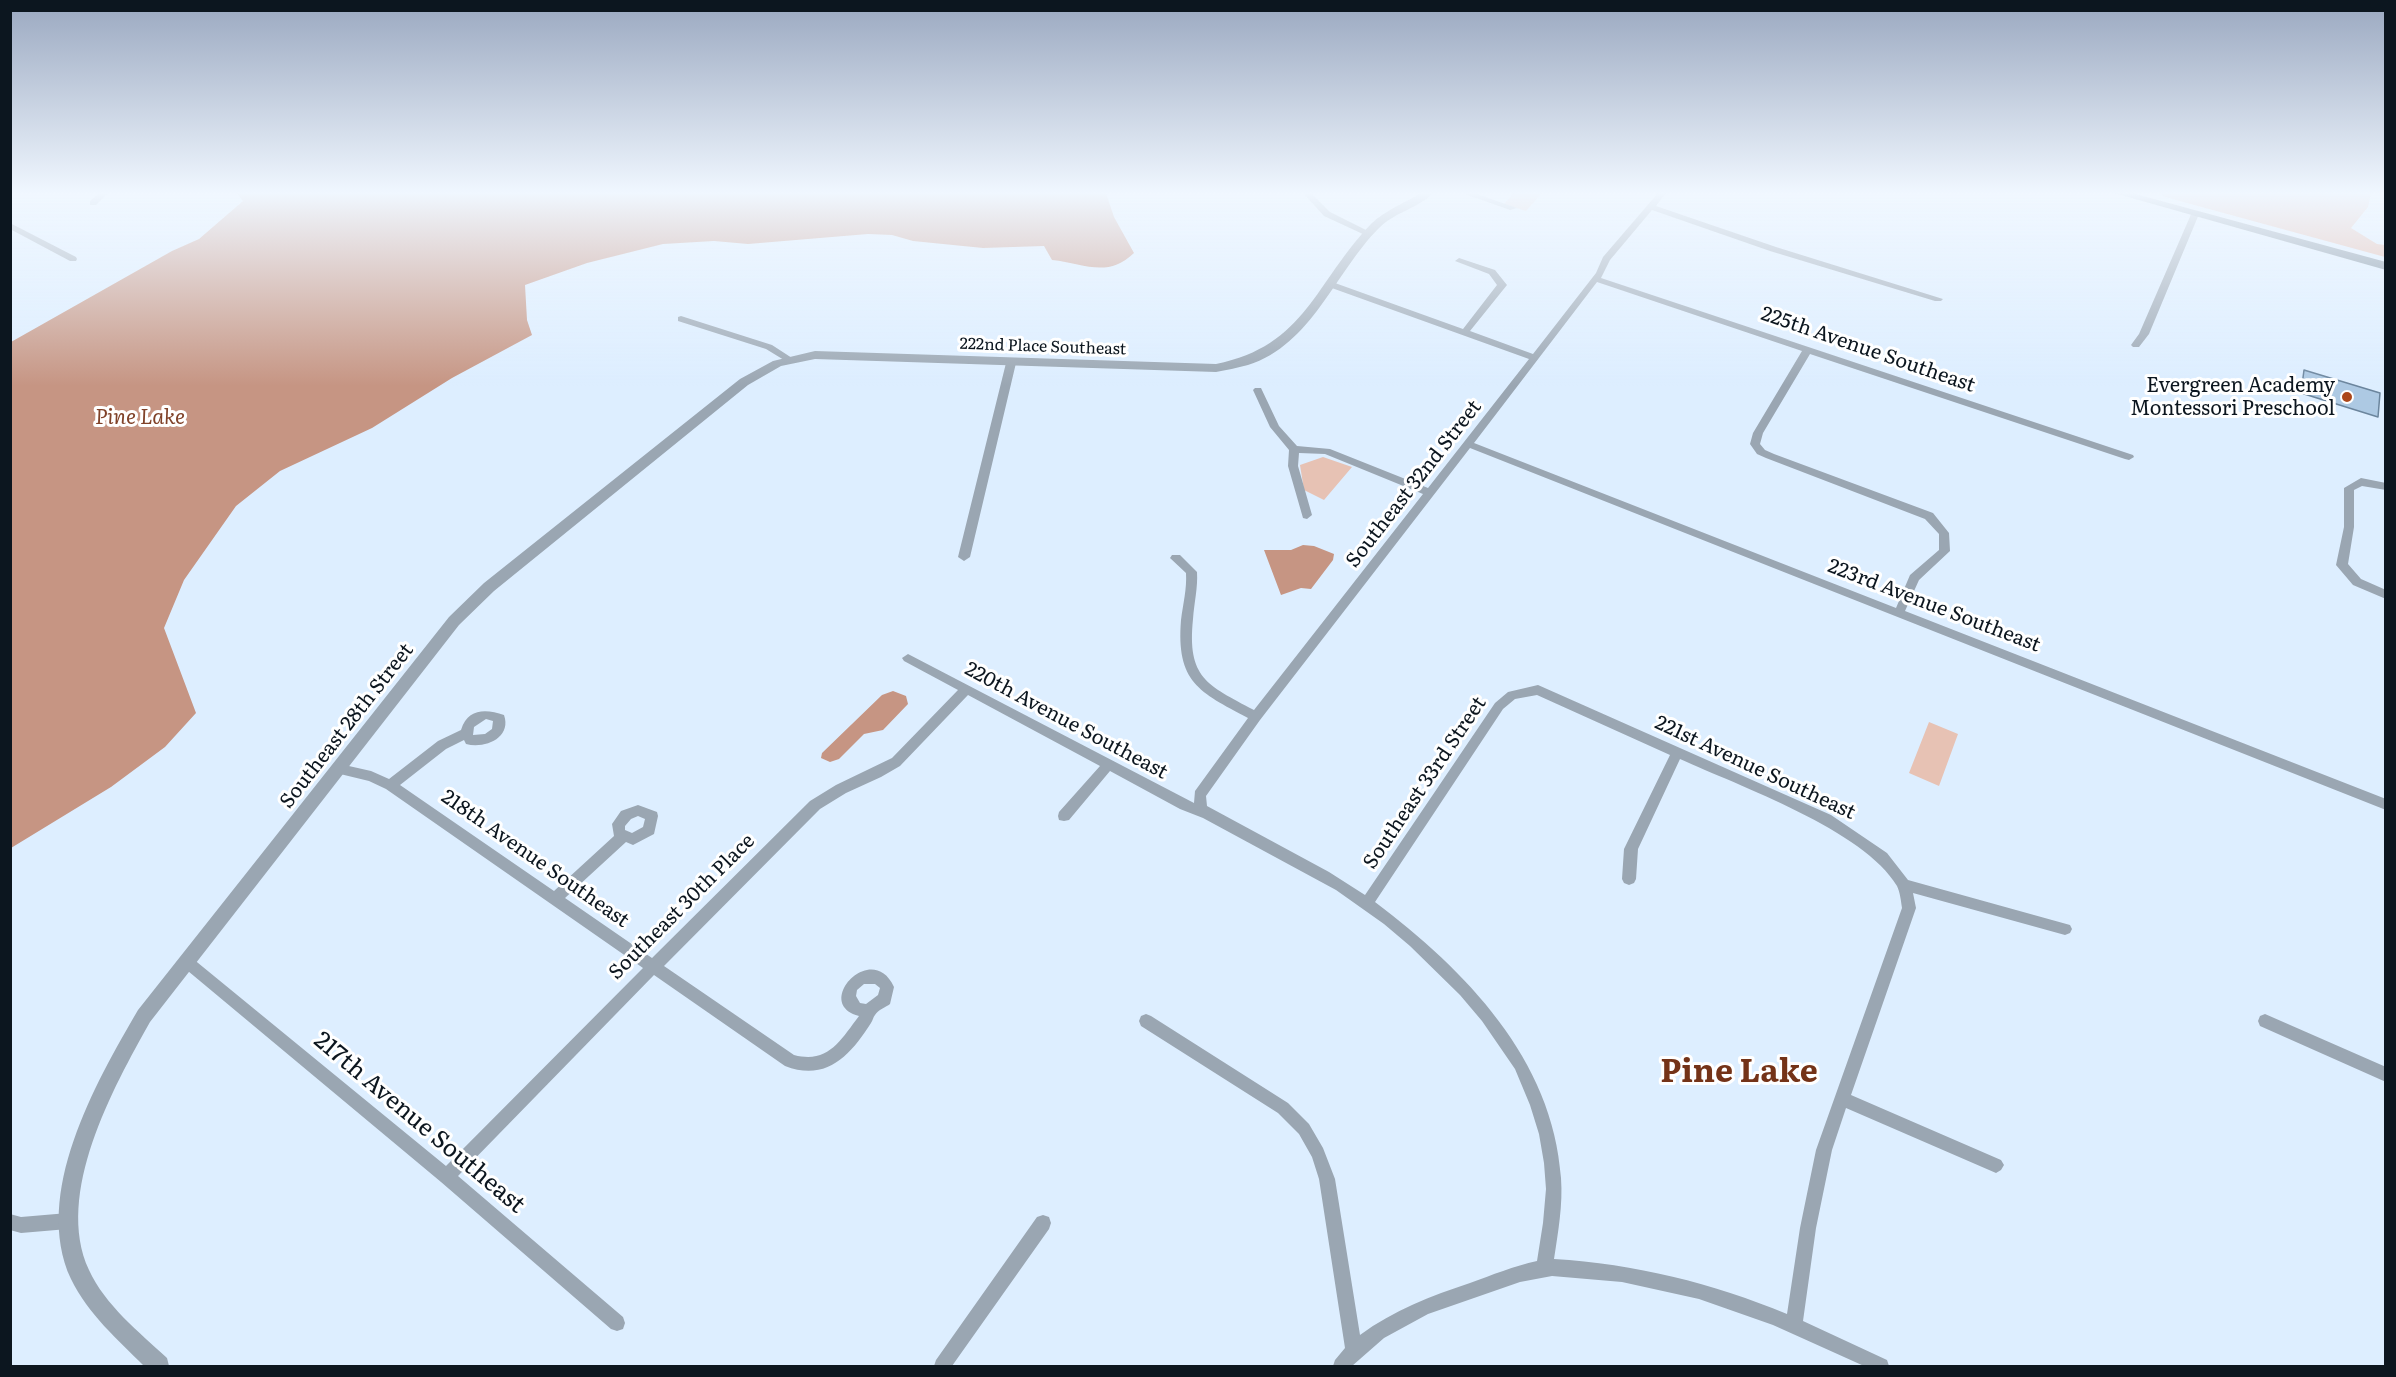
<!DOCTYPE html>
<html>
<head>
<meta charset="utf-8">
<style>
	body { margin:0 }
	#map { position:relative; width:2396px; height:1377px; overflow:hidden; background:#def; font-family:Literata,serif }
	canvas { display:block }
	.frame { position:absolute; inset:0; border:12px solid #0c161f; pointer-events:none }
</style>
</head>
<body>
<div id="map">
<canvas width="2396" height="1377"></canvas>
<div class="frame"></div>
</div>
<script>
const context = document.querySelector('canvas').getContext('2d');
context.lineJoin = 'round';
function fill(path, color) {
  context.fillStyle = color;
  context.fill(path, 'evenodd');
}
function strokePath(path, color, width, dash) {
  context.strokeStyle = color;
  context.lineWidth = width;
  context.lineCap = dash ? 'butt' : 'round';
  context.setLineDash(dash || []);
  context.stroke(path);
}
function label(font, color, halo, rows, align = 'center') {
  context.font = font + ' Literata,serif';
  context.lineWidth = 6;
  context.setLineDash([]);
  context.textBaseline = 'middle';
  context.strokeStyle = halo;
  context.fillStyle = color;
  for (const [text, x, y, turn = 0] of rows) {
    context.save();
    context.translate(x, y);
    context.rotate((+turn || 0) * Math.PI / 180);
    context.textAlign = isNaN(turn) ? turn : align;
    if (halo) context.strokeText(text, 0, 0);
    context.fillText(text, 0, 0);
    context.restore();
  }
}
const green = new Path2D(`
	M 1514,193 L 1542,193 L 1526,211 L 1504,204 Z
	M 1323,457 L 1352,467 L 1324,500 L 1304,490 L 1300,465 Z
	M 1929,722 L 1958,734 L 1939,786 L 1909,773 Z`);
const forest = new Path2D(`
	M 2159,193 L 2371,193 L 2368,207 L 2351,228 L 2377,244 L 2385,245 L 2385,257 L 2165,197 Z`);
const water = new Path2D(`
	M 237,193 L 1106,193 L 1114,217 L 1134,253 C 1107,279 1084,263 1052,260 L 1044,246 L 983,248 L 913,241 L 892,235 L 868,234 L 748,244 L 714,241 L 663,244 L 587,263 L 525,285 L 527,320 L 532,335 L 452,378 L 372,428 L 280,471 L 236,506 L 184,580 L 164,628 L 196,713 L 165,747 L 111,787 L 11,848 L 11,342 L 172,251 L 199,239 L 243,201 Z
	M 1303,545 L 1314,546 L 1334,554 L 1333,560 L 1311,589 L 1301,588 L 1281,595 L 1264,550 L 1291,550 Z
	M 893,691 L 906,696 L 908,704 L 883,730 L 864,734 L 839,759 L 830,762 L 821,758 L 822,753 L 882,695 Z`);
const building = new Path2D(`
	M 2304,370 L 2380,393 L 2378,417 L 2301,393 Z`);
const minor = new Path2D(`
	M 99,193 L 108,193 L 96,205 L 90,205 L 90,201 Z
	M 1303,193 L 1311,193 L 1330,212 L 1372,233 L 1365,235 L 1324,216 Z
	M 1462,193 L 1474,193 L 1517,208 L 1510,210 Z
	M 1658,193 L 1666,193 L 1656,206 L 1776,247 L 1943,299 L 1941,301 L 1935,301 L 1770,251 L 1652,210 L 1610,260 L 1601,278 L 2133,455 L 2134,457 L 2129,460 L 2125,459 L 1810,354 L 1763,433 L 1760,444 L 1765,450 L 1774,454 L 1933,513 L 1949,533 L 1950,551 L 1919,580 L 1905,611 L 2386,799 L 2386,810 L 1470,448 L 1260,720 L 1206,796 L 1207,806 L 1329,872 L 1365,895 L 1495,703 L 1508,692 L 1538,685 L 1831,815 L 1887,853 L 1908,880 L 2070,925 L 2072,929 L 2070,933 L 2065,935 L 1913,893 L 1916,908 L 1851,1095 L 2001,1160 L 2004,1165 L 2001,1170 L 1996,1173 L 1846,1108 L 1832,1150 L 1816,1228 L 1803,1321 L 1887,1360 L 1889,1366 L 1864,1366 L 1773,1325 L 1699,1299 L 1622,1282 L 1552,1276 L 1520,1282 L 1428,1314 L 1384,1338 L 1352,1366 L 1333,1366 L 1335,1360 L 1345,1348 L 1319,1179 L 1312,1157 L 1299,1134 L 1278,1113 L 1141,1026 L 1139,1021 L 1141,1016 L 1146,1014 L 1151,1016 L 1288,1103 L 1309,1124 L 1323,1148 L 1335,1179 L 1360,1335 C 1394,1310 1431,1296 1470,1283 C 1492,1275 1514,1266 1537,1261 L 1543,1223 L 1546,1189 L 1544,1163 L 1539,1134 L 1530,1105 L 1515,1069 L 1482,1021 L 1460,995 L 1410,946 L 1384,924 L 1336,890 L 1203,818 L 1180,809 L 1110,771 L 1069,820 L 1064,821 L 1059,820 L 1058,816 L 1059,812 L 1100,766 L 968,695 L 900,766 L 881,777 L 846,793 L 820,809 L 664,966 L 794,1055 C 828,1064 840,1041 859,1016 C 812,1004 872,939 894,987 L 890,1004 C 886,1007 878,1010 875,1015 C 873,1017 873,1020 871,1023 C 850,1056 826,1082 785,1066 L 654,975 L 458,1176 L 623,1317 L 625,1323 L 623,1329 L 617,1331 L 611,1329 L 441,1182 L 182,966 L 180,962 L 182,958 L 187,956 L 192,958 L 446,1166 L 643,968 L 386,789 L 369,781 L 336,773 L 334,769 L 336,765 L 340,764 L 371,771 L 389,779 L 438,741 L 461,730 C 468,708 486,709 504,715 C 512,738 485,749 466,744 L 464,740 L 446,749 L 400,785 L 554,891 L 614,836 L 612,824 L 621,811 L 638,805 L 657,812 L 658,816 L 654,834 L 633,845 L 626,842 L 565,898 L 652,958 L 810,801 L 836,785 L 892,758 L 958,690 L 904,661 L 902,658 L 908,654 L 1194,803 L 1195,791 L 1248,718 C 1199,692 1176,682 1181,620 C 1183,604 1187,589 1186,573 L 1170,558 L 1172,555 L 1180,555 L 1197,572 C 1198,588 1194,603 1193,619 C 1187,678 1207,685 1254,710 L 1423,494 L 1325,454 L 1299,453 L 1298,466 L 1312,515 L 1307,519 L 1303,518 L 1288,466 L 1289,450 L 1270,427 L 1253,390 L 1255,388 L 1261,388 L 1279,426 L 1297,446 L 1330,449 L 1428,488 L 1529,359 L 1329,287 L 1329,283 L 1335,283 L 1463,329 L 1497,285 L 1489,274 L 1455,261 L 1459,258 L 1495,270 L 1507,285 L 1470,331 L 1533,354 L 1596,273 L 1603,257 ZM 1597,282 L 1802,351 L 1753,433 L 1750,444 L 1757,454 L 1766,458 L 1925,519 L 1939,534 L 1939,550 L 1910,575 L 1896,608 L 1474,443 ZM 1537,695 L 1670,755 L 1624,849 L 1622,879 L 1624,883 L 1629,885 L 1634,883 L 1636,879 L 1638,849 L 1680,759 C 1739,786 1864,830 1897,886 C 1900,892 1901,901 1902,908 L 1816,1150 L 1800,1228 L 1787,1314 C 1712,1283 1635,1264 1554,1259 C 1558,1232 1563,1205 1561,1178 C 1553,1059 1465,970 1375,902 L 1503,709 L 1515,699 ZM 486,719 L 493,721 L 492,729 L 485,734 L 473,735 L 474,727 ZM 638,816 L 645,819 L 643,827 L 632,833 L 625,830 L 625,826 L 631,819 ZM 864,984 L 875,984 L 880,988 L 878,995 L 866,1004 L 860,1003 L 856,996 L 857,990 Z
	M 2192,212 L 2199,214 L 2149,334 L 2139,347 L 2133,347 L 2131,345 L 2139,334 Z
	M 10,223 L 76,257 L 77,259 L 76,261 L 70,261 L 10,229 Z
	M 681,316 L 772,345 L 792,358 L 790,360 L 784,360 L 766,349 L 678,321 L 678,317 Z
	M 1011,360 L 1016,363 L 970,557 L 964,561 L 958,557 L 1006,363 Z
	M 2361,478 L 2386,483 L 2386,490 L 2362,486 L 2354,490 L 2354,527 L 2348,564 L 2361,579 L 2386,590 L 2386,599 L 2353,585 L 2336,565 L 2344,527 L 2344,488 Z
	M 2265,1014 L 2386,1067 L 2386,1082 L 2260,1026 L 2258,1021 L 2260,1016 Z
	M 68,1213 L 74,1215 L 76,1221 L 74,1227 L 68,1229 L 21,1233 L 10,1230 L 10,1214 L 21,1217 Z
	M 1043,1215 L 1049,1217 L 1051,1223 L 1049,1229 L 952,1366 L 934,1366 L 936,1360 L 1037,1217 Z`);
const tertiary = new Path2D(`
	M 1421,193 L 1433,193 C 1419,208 1395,212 1379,228 C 1335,272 1312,345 1248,365 C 1237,368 1226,370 1216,372 L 815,359 L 781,366 L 748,385 L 494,591 L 459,625 L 150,1022 C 113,1088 54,1194 89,1270 C 105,1305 139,1332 167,1358 L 169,1366 L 144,1366 C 118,1340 88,1314 71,1279 C 32,1194 95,1084 138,1010 L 449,617 L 484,583 L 740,379 L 773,361 L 815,351 L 1216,364 C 1306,346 1315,282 1371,224 C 1385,210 1405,203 1421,193 Z`);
const secondary = new Path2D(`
	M 2114,193 L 2132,193 L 2386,262 L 2386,270 Z`);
const markers = [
	[2347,397,6,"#ac471a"]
];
const farStreetnames = [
	["222nd Place Southeast",1043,347,2]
];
const streetNames = [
	["225th Avenue Southeast",1868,350,19],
	["Southeast 32nd Street",1414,484,-52],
	["223rd Avenue Southeast",1934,606,21],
	["220th Avenue Southeast",1066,721,28],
	["Southeast 28th Street",347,726,-52],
	["221st Avenue Southeast",1755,768,25],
	["Southeast 33rd Street",1425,783,-56],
	["218th Avenue Southeast",535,859,35],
	["Southeast 30th Place",682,907,-45]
];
const poiNames = [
	["Evergreen Academy",2335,386],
	["Montessori Preschool",2335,409]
];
const waterNames = [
	["Pine Lake",140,418]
];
const nearStreetnames = [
	["217th Avenue Southeast",419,1123,40]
];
const nearDistrictnames = [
	["Pine Lake",1739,1073]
];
fill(green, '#e7c2b4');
fill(forest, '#e3b19e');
fill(water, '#c69583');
fill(building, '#adc9e3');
strokePath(building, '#6b859d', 1.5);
fill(minor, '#9aa6b2');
fill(tertiary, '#9aa6b2');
fill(secondary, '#738595');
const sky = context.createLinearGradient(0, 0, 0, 386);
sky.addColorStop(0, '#9aa8c0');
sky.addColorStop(0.5, '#f0f7ff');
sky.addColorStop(1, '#f0f7ff00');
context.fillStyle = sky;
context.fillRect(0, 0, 2396, 386);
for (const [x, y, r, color] of markers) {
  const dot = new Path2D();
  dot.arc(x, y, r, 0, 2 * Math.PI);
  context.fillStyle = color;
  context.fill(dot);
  strokePath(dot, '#fff', 2);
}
label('16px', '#0c161f', '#fff', farStreetnames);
label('20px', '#0c161f', '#fff', streetNames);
label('20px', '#0c161f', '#fff', poiNames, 'right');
label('italic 21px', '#804229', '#fff', waterNames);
label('24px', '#0c161f', '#fff', nearStreetnames);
label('bold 32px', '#743318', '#fff', nearDistrictnames);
</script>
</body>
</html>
